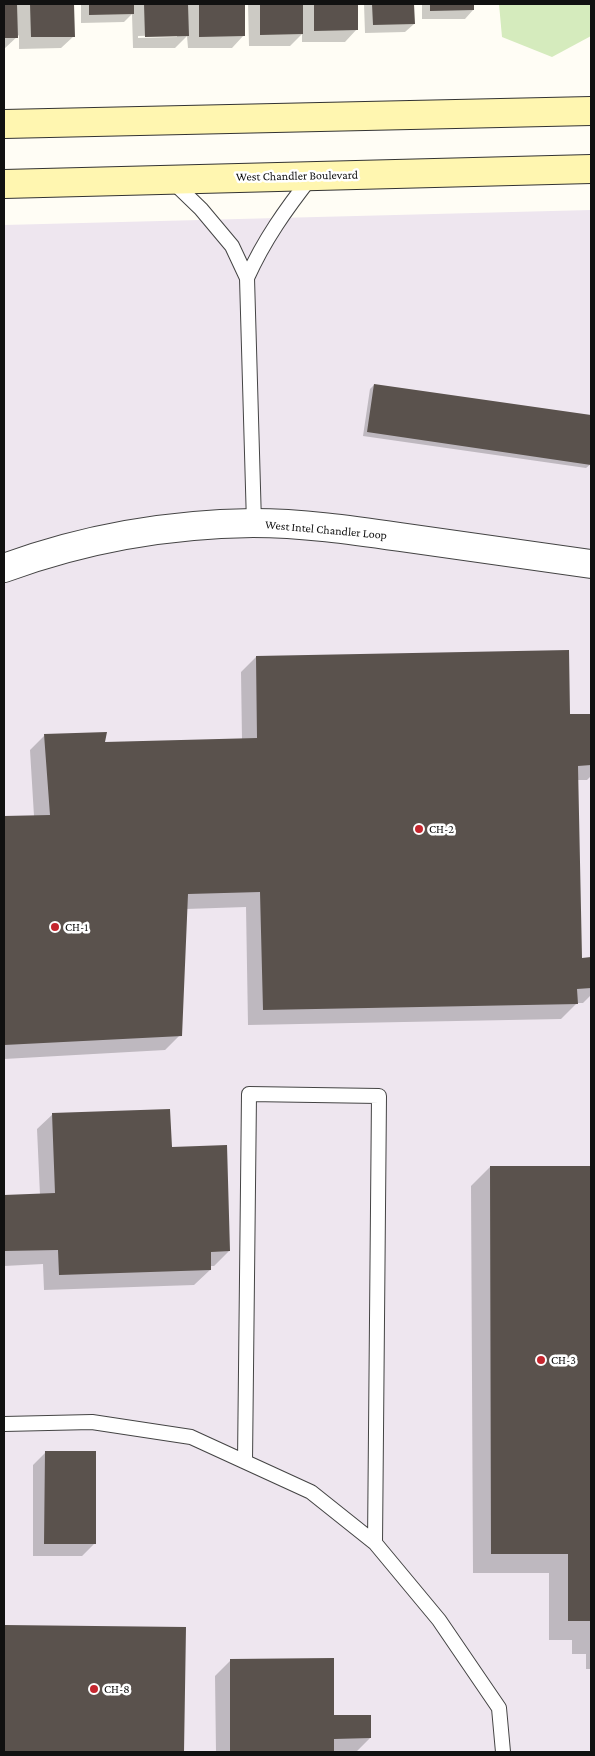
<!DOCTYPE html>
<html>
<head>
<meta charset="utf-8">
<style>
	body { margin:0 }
	#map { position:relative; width:595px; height:1756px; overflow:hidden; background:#fffdf5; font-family:"Crimson Pro",serif }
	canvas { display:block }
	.frame { position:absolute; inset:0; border:5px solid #111; pointer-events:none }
</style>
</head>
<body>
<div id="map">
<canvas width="595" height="1756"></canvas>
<div class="frame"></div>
</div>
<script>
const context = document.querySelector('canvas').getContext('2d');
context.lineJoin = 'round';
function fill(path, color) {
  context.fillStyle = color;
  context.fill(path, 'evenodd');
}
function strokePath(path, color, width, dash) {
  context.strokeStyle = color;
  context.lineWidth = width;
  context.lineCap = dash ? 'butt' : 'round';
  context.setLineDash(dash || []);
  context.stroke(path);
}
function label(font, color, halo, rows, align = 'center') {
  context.font = font + ' "Crimson Pro",serif';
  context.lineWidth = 5;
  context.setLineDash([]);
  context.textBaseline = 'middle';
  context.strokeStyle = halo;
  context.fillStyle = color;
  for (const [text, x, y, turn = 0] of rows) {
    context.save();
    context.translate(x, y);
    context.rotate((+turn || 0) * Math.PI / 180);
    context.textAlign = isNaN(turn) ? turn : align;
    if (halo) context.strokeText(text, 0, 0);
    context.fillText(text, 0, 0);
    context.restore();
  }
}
const industrial = new Path2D(`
	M 591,210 L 591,1752 L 4,1752 L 4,225 Z`);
const green = new Path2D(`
	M 499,4 L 591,4 L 591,36 L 552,57 L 502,37 Z`);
const shadow = new Path2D(`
	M 4,4 L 73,4 L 74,36 L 61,48 L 19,49 L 19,35 L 4,49 Z
	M 81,4 L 244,4 L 244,35 L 232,48 L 188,48 L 187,36 L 175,48 L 133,48 L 132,14 L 124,22 L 81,23 ZM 177,35 L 177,37 L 138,38 L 138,36 Z
	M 248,4 L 357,4 L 357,29 L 345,42 L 302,42 L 302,34 L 290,46 L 249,46 Z
	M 364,4 L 413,4 L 414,24 L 405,32 L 365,33 Z
	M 422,4 L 473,4 L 473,10 L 465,19 L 422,19 Z
	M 374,385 L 591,416 L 591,464 L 586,468 L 363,436 L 370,389 Z
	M 256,657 L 569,715 L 591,715 L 591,776 L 587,780 L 577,780 L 581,959 L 591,959 L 591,995 L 583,1003 L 577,1003 L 561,1019 L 248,1025 L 246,907 L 186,909 L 180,1035 L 165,1050 L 4,1059 L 4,817 L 34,816 L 30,750 L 45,735 L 104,743 L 242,740 L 241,672 Z
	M 53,1114 L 170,1148 L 229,1251 L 214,1266 L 210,1266 L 210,1270 L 194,1285 L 44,1290 L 43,1264 L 4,1266 L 4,1196 L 40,1195 L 37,1129 Z
	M 490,1167 L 591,1167 L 591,1669 L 586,1669 L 586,1654 L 572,1654 L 572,1640 L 549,1640 L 549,1573 L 473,1573 L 471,1186 Z
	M 45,1453 L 94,1544 L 82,1556 L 33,1556 L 33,1465 Z
	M 4,1626 L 185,1628 L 183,1752 L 4,1752 Z
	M 231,1660 L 333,1716 L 370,1738 L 356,1752 L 216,1752 L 215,1676 Z`);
const building = new Path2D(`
	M 4,4 L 17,4 L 18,38 L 4,38 Z
	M 30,4 L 74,4 L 75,37 L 31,37 Z
	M 89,4 L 134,4 L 134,14 L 89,15 Z
	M 144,4 L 188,4 L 189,36 L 145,37 Z
	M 199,4 L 245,4 L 245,36 L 199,37 Z
	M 260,4 L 303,4 L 303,34 L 260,35 Z
	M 314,4 L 358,4 L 358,30 L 314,31 Z
	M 372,4 L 414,4 L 415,24 L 373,25 Z
	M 430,4 L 474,4 L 474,10 L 430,11 Z
	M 374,384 L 591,415 L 591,465 L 367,432 Z
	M 569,650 L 570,714 L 591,714 L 591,765 L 578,766 L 582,958 L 591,957 L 591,988 L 577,989 L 578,1004 L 263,1010 L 260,892 L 188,894 L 182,1036 L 4,1045 L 4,816 L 50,815 L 44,734 L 107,732 L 105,742 L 257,738 L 256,656 Z
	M 170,1109 L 172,1147 L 227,1145 L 230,1251 L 211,1252 L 211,1270 L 59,1275 L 58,1250 L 4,1251 L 4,1195 L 55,1193 L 52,1113 Z
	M 490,1166 L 591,1166 L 591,1621 L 568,1621 L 568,1554 L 491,1554 Z
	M 45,1451 L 96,1451 L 96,1544 L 44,1544 Z
	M 4,1625 L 186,1627 L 184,1752 L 4,1752 Z
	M 334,1658 L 334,1715 L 371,1715 L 371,1738 L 334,1739 L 334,1752 L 230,1752 L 230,1659 Z`);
const lane = new Path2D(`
	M 172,181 L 201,209 L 232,246 L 247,278 L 254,523
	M 247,278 C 264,240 286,209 312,176
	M 4,1424 L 92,1422 L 191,1437 L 311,1492 L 375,1543 L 439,1620 L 499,1708 L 503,1752
	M 245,1461 L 249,1094 L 379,1096 L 375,1543`);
const street = new Path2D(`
	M 4,568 C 83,539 168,524 253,523 C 302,523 351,530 400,537 C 464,546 527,555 591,564`);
const secondary = new Path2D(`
	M 4,124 L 591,111
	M 4,184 L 591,169`);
const markers = [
	[419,829,5,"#c4262e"],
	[55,927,5,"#c4262e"],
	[541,1360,5,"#c4262e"],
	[94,1689,5,"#c4262e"]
];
const streetNames = [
	["West Chandler Boulevard",297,176,-1],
	["West Intel Chandler Loop",326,530,5]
];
const poiNames = [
	["CH-2",429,829],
	["CH-1",65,927],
	["CH-3",551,1360],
	["CH-8",104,1689]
];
fill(industrial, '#eee6ef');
fill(green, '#d5ebbd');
fill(shadow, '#0003');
fill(building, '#5a524d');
strokePath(lane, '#444', 16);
strokePath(street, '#444', 30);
strokePath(secondary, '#333', 30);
strokePath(lane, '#fff', 14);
strokePath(street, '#fff', 28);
strokePath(secondary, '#fff6b0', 28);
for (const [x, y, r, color] of markers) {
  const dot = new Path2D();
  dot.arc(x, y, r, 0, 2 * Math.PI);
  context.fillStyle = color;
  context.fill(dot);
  strokePath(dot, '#fff', 2);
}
label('12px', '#111', '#fff', streetNames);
label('12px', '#111', '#fff', poiNames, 'left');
</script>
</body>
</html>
